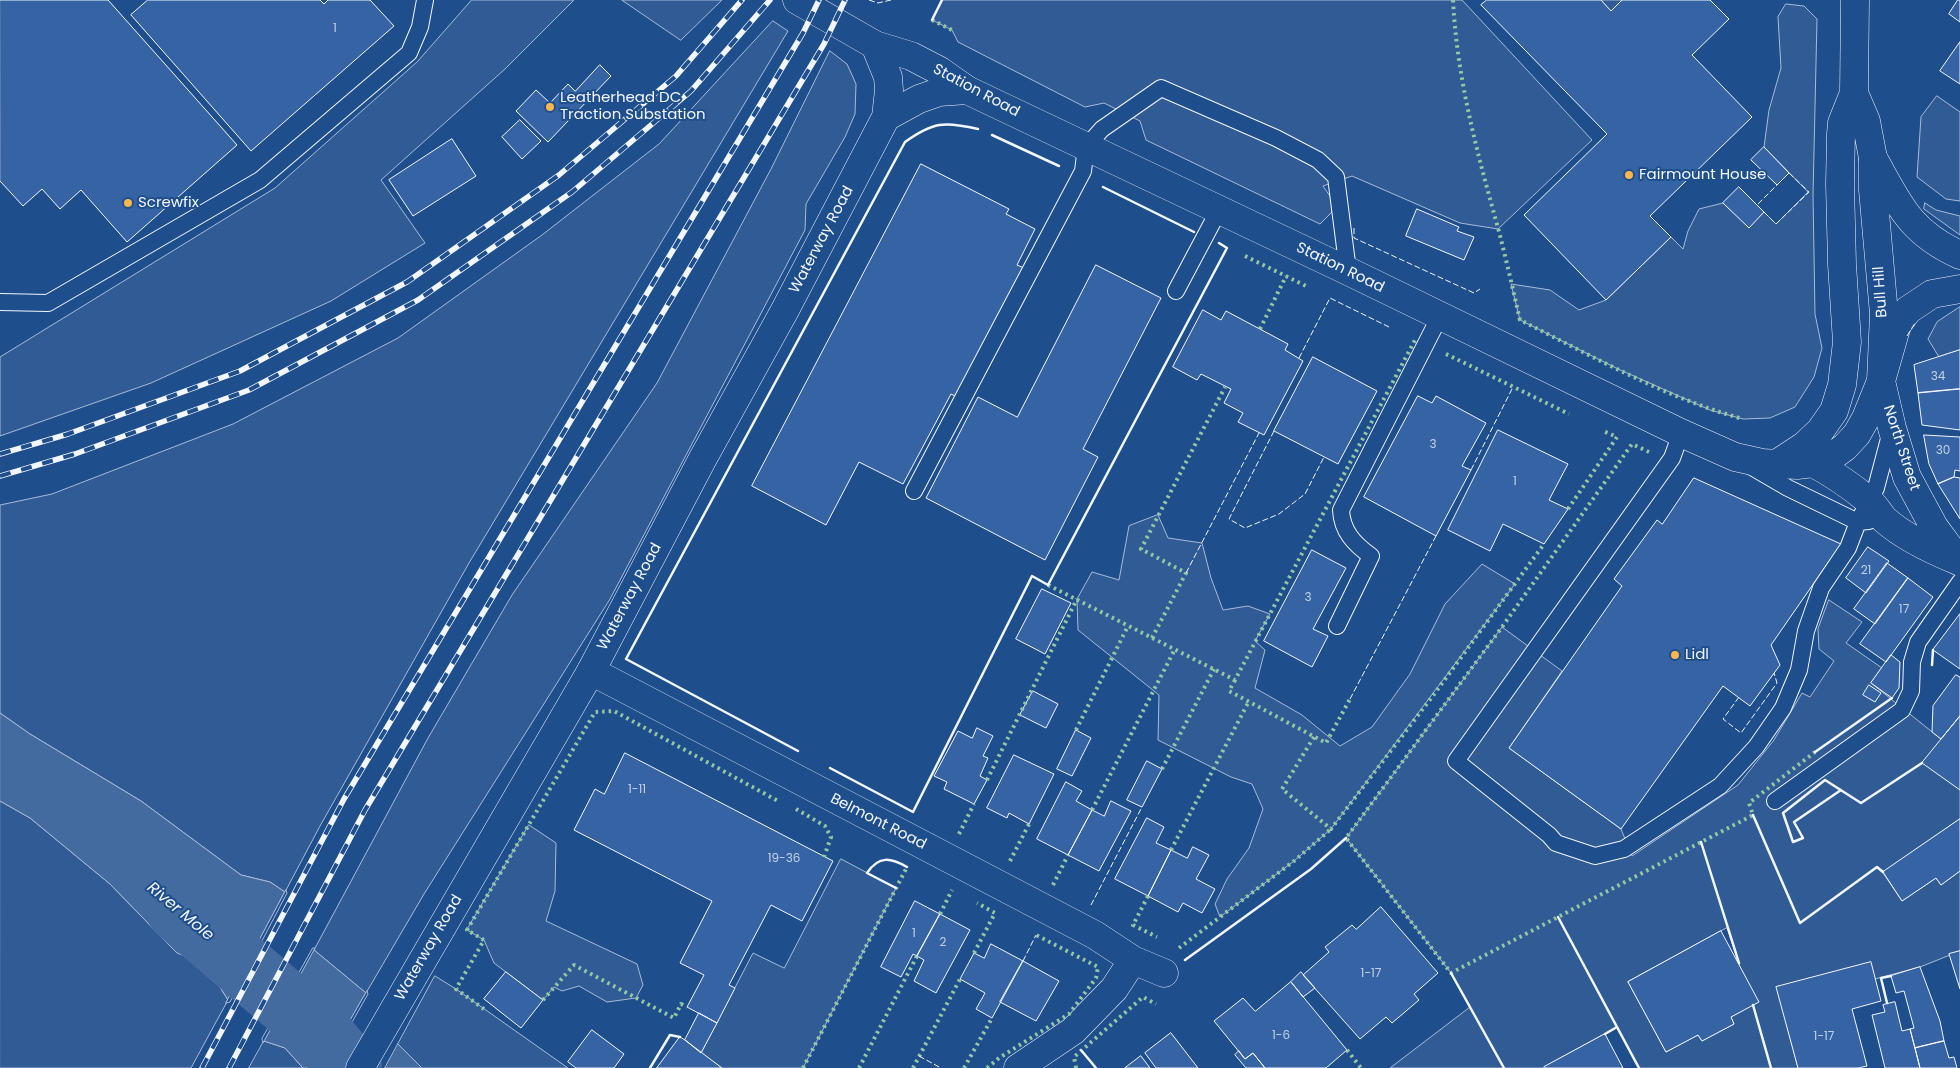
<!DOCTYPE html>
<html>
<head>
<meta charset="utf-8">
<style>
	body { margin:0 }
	canvas { display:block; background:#1f4e8c }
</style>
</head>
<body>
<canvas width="1960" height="1068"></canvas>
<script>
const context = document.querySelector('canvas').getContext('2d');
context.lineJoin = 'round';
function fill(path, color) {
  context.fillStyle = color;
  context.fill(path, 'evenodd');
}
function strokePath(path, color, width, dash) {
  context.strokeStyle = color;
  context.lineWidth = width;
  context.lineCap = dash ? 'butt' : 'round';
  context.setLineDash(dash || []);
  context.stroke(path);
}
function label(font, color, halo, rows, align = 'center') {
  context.font = font + ' Poppins,sans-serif';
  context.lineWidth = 4;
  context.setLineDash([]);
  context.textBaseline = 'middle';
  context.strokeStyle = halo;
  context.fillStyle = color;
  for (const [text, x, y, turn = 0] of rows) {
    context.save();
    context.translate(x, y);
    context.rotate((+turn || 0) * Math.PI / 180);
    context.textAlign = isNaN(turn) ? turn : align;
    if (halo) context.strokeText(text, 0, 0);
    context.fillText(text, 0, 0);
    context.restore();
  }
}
const built = new Path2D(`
	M 472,0 L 574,0 L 505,69 L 381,180 L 425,243 L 331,301 L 151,383 L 0,436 L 0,357 L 275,188 L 417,62 Z
	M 622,0 L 722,0 L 681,40 Z
	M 942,0 L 1462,0 L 1592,140 L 1498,229 L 1460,223 L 1352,176 L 1323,186 L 1332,199 L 1332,212 L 1320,224 L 1146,140 L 1140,121 L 1104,103 L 1085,107 L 958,42 L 952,30 L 932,20 Z
	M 1601,0 L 1622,0 L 1611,11 Z
	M 1786,4 L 1804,6 L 1817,19 L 1813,195 L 1815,314 L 1822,348 L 1814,377 L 1795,407 L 1770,418 L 1743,419 L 1710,410 L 1618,369 L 1520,320 L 1511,284 L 1550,290 L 1579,310 L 1606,300 L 1671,237 L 1683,249 L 1688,231 L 1699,209 L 1723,203 L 1749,227 L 1764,212 L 1776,224 L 1808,192 L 1764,147 L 1769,110 L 1781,68 L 1778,17 Z
	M 773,21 L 788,31 L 469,563 L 320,826 L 285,892 L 270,882 L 241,875 L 141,801 L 30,734 L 0,713 L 0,505 L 52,494 L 233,424 L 398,338 L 542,235 L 659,144 Z
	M 830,51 L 847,64 L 856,84 L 855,114 L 845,137 L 806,204 L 805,230 L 610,599 L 424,894 L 366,993 L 314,950 L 428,738 L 512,595 L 657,383 L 771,169 Z
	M 1937,96 L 1960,112 L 1960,201 L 1946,199 L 1917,177 L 1921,117 Z
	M 1925,203 L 1936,210 L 1960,216 L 1960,235 L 1924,209 Z
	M 1960,307 L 1960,350 L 1939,357 L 1928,339 L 1937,322 Z
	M 1158,515 L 1168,538 L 1202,543 L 1211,578 L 1223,610 L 1248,606 L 1270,614 L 1255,641 L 1265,650 L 1255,688 L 1302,715 L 1340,746 L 1372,727 L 1410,674 L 1445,604 L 1482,564 L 1515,584 L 1331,829 L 1294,861 L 1220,917 L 1215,904 L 1227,879 L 1249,848 L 1263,809 L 1252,784 L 1231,777 L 1158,740 L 1159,695 L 1078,630 L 1077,599 L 1092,572 L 1119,580 L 1129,526 Z
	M 1829,600 L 1862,622 L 1846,643 L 1882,668 L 1871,683 L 1941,739 L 1960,790 L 1960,819 L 1883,873 L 1902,901 L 1936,878 L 1941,885 L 1960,871 L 1960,951 L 1920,967 L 1875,979 L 1777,987 L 1798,1068 L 1639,1068 L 1617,1027 L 1543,1068 L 1390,1068 L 1470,1007 L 1451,973 L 1346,838 L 1502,627 L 1562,671 L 1509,748 L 1621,829 L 1632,856 L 1738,785 L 1774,740 L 1802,693 L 1810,697 L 1834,661 L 1819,649 L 1818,629 ZM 1727,928 L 1741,970 L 1758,1002 L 1731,1017 L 1734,1024 L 1702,1041 L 1698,1035 L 1666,1052 L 1628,982 Z
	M 0,801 L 30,818 L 110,884 L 177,953 L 205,963 L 228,1000 L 191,1068 L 0,1068 Z
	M 529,825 L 556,843 L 555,891 L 546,921 L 637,964 L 643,985 L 636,998 L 607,1002 L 579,986 L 562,991 L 554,987 L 543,1000 L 494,963 L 484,940 L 467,930 Z
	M 841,859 L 896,888 L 803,1068 L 722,1068 L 701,1053 L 753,953 L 784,968 Z
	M 435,976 L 456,989 L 568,1068 L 422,1068 L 398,1044 Z
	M 264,1041 L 285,1048 L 303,1068 L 249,1068 Z`);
const water = new Path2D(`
	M 0,713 L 30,734 L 141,801 L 241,875 L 270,882 L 285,892 L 228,1000 L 205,963 L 177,953 L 110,884 L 30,818 L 0,801 Z
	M 314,950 L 366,993 L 323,1068 L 303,1068 L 285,1048 L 264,1041 Z
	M 398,1044 L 422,1068 L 385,1068 Z`);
const pier = new Path2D(`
	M 286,890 L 287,893 L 230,1002 L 226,1003 Z
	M 313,948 L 315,948 L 263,1043 L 262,1039 Z
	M 367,991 L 368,994 L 326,1068 L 323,1068 Z`);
const river = new Path2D(`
	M 178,910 L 318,1030 L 350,1068`);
const building = new Path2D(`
	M 0,0 L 108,0 L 237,145 L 127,242 L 81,190 L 60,209 L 42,189 L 23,206 L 0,181 Z
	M 148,0 L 320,0 L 324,4 L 328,0 L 370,0 L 394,26 L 251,151 L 131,15 Z
	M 1487,0 L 1601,0 L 1611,11 L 1622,0 L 1710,0 L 1729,19 L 1692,55 L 1752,117 L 1650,216 L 1671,237 L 1606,300 L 1524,215 L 1607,134 L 1481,5 Z
	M 1958,0 L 1960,0 L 1960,22 L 1949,14 Z
	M 1960,42 L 1960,84 L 1940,71 Z
	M 600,65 L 611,76 L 548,142 L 516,111 L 536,90 L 550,103 L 568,84 L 575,91 Z
	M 520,120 L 541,141 L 522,159 L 502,137 Z
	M 452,139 L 476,176 L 413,216 L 389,180 Z
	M 1764,147 L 1789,173 L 1777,185 L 1751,160 Z
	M 921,164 L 1009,209 L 1006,214 L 1035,229 L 1017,265 L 1024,268 L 957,397 L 951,394 L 903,484 L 859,462 L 826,525 L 752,486 Z
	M 1739,187 L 1764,212 L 1749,228 L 1723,203 Z
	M 1417,209 L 1459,227 L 1457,231 L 1474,237 L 1464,260 L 1406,236 Z
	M 1096,265 L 1161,298 L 1083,449 L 1098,457 L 1045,560 L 926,498 L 978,397 L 1017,417 Z
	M 1203,310 L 1221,320 L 1226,311 L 1288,344 L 1285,350 L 1303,361 L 1264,435 L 1238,422 L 1243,413 L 1224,403 L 1231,389 L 1201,374 L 1197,380 L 1173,367 Z
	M 1960,350 L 1960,389 L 1918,393 L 1914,365 Z
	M 1313,357 L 1377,391 L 1338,464 L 1274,431 Z
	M 1960,389 L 1960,430 L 1922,425 L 1918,393 Z
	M 1418,396 L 1432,403 L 1436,396 L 1486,423 L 1462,466 L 1471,470 L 1436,536 L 1364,497 Z
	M 1498,430 L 1568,464 L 1549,500 L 1568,509 L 1544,544 L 1503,524 L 1490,551 L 1448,530 Z
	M 1924,435 L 1960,437 L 1960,471 L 1955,470 L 1954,477 L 1938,484 L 1929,464 Z
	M 1954,477 L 1960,478 L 1960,519 L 1938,484 Z
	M 1694,478 L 1841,544 L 1771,645 L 1780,665 L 1750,706 L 1723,686 L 1621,829 L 1509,748 L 1622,586 L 1614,579 L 1657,520 L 1662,524 Z
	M 1868,547 L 1889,561 L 1866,593 L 1846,578 Z
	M 1312,550 L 1346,568 L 1313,629 L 1328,636 L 1312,667 L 1264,641 Z
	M 1887,563 L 1908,578 L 1875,624 L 1854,609 Z
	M 1908,578 L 1933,597 L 1886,662 L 1860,644 Z
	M 1042,589 L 1071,603 L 1045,654 L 1016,639 Z
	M 1960,614 L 1960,669 L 1933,650 Z
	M 1891,655 L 1900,662 L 1899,688 L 1892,698 L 1871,683 Z
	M 1956,675 L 1960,677 L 1960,716 L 1941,739 L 1932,732 L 1933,706 Z
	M 1869,685 L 1881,693 L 1875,702 L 1863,695 Z
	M 1033,691 L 1058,704 L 1046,728 L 1020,715 Z
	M 1960,716 L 1960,790 L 1922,763 Z
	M 977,728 L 993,736 L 983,756 L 988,758 L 980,776 L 987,780 L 974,804 L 944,789 L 947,782 L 934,776 L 958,731 L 972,738 Z
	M 1076,730 L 1091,738 L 1072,776 L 1057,769 Z
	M 625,753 L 833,861 L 802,921 L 771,905 L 729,985 L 735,988 L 717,1023 L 687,1007 L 704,975 L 680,963 L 712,901 L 574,830 L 595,789 L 604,794 Z
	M 1014,755 L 1054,774 L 1029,824 L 1009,813 L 1007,818 L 987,808 Z
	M 1147,761 L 1162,769 L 1142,807 L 1127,800 Z
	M 1066,782 L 1082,791 L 1076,801 L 1092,810 L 1068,855 L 1037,839 Z
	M 1111,801 L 1131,811 L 1099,871 L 1068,855 L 1092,810 L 1104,816 Z
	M 1147,818 L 1164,827 L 1156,843 L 1171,850 L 1148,896 L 1115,879 Z
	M 1960,819 L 1960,871 L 1941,885 L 1936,878 L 1902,901 L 1883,872 Z
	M 1193,847 L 1209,855 L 1196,879 L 1215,889 L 1202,913 L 1183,903 L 1178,912 L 1148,896 L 1171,850 L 1187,858 Z
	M 915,901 L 940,914 L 917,956 L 913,954 L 901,977 L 881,967 Z
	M 1381,907 L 1438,973 L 1414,994 L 1419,1000 L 1392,1023 L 1386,1017 L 1360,1039 L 1303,975 L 1329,952 L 1325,947 L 1352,925 L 1356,929 Z
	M 940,914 L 970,930 L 936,993 L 914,981 L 924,960 L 917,956 Z
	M 1721,931 L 1759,1002 L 1731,1017 L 1734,1024 L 1702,1041 L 1698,1035 L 1666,1052 L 1628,982 Z
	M 991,944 L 1023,961 L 992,1018 L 976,1009 L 985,993 L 960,979 L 974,953 L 984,958 Z
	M 1960,951 L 1960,989 L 1949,954 Z
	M 1023,961 L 1059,981 L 1036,1021 L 1000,1002 Z
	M 1871,962 L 1881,1001 L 1852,1009 L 1867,1066 L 1858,1068 L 1798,1068 L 1776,987 Z
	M 1920,967 L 1940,1021 L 1944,1041 L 1915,1048 L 1910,1029 L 1914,1028 L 1904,991 L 1896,993 L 1891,976 Z
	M 506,972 L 543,1000 L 521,1028 L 484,999 Z
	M 1301,972 L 1315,988 L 1303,997 L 1291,982 Z
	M 1291,982 L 1347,1050 L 1326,1068 L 1265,1068 L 1253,1053 L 1245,1059 L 1214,1021 L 1243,998 L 1255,1011 Z
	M 1895,1002 L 1902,1031 L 1910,1029 L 1920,1068 L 1885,1068 L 1872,1015 L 1885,1012 L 1883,1005 Z
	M 699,1013 L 717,1023 L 701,1053 L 685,1040 Z
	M 592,1030 L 624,1054 L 614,1068 L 576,1068 L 568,1062 Z
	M 1171,1033 L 1198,1068 L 1156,1068 L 1145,1053 Z
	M 1605,1034 L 1623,1068 L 1544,1068 L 1544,1067 Z
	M 680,1037 L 685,1040 L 722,1068 L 657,1068 Z
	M 1944,1041 L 1949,1058 L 1954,1057 L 1957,1068 L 1920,1068 L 1915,1048 Z
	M 1239,1051 L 1245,1059 L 1253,1053 L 1265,1068 L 1246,1068 L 1235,1055 Z
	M 1141,1056 L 1150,1068 L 1125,1068 Z`);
const lane = new Path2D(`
	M 1176,291 L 1219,210
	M 0,302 L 48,303 L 260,180 L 409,53 L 420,27 L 425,0
	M 1681,433 L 1672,458 L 1456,761 L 1549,835 L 1556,843 L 1595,856 L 1624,849 L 1720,786 L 1756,747 L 1783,708 L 1799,670 L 1806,631 L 1821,588 L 1848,548 L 1858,522 L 1876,488 L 1890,435
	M 1752,467 L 1788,488 L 1858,522 L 1869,521
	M 914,491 L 1083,171 L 1086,147 L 1102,129 L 1161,88 L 1276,138 L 1318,160 L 1336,177 L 1348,271
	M 1337,626 L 1371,556 C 1354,544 1342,531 1341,510 L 1440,316
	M 1775,801 L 1902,710 L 1911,691 L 1912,662 L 1918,642 L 1960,582`);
const street = new Path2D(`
	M 591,671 L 1095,935 L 1133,960 L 1164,973
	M 1018,1068 L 1073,1031 L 1114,989 L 1133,960`);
const secondary = new Path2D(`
	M 886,117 L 919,99 L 939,92 L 967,90
	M 1873,158 C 1899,204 1909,232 1960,255
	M 1960,289 L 1932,294 L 1908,310 L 1897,325 L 1881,381 L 1892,428 L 1907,477 L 1934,527 L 1960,562
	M 1813,463 C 1832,473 1851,486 1868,500 C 1875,505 1879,514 1885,520 C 1903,536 1934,551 1956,560
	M 360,1068 L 591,671 L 702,460 L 785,310 L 886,117 L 889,90 L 888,77 L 875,45`);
const primary = new Path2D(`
	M 797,0 L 875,45 L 911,56 L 940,71 L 967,90 L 1348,271 L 1681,433 L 1735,457 L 1762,463 L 1797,465 L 1813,463 L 1830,458 L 1845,447 L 1857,434 L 1866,418 L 1881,381 L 1884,314 L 1873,190 L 1873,158 L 1866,121 L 1854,93
	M 1775,465 L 1804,446 L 1820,431 L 1834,411 L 1842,385 L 1847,342 L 1842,264 L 1840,184 L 1841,134 L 1842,123 L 1854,93 L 1855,0`);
const rail = new Path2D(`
	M 0,454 L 68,434 L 240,371 L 407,282 L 559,175 L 676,76 L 742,0
	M 0,476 L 75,454 L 249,390 L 418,300 L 572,192 L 691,91 L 770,0
	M 202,1068 L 344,799 L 803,33 L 819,0
	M 229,1068 L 365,810 L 824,44 L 845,0`);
const hedge = new Path2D(`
	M 1453,0 C 1457,79 1477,152 1498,228 C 1506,258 1513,290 1520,320 C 1592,356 1666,398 1743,419
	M 932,20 L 952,30
	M 1245,256 L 1306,286
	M 1260,329 L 1286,276
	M 1446,354 L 1569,414
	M 1649,452 L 1632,444 L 1502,627 L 1346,838 L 1451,973 L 1753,815 L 1749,803 L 1815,752
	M 1568,509 L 1617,437 L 1603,431
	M 1048,585 L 1235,680 L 1415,340
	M 1152,638 L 1186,573 L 1141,549 L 1225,387
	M 1235,680 L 1229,691 L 1326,743 L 1350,699
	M 1076,730 L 1128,626
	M 1314,737 L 1282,789 L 1331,829 L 1435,693 L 1544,544
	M 1162,769 L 1214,669
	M 987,780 L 1077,599
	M 796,809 L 825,826 L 831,837 L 824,857
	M 1092,810 L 1175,649
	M 959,834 L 974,804
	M 1171,850 L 1249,701
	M 1010,861 L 1029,824
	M 1053,885 L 1068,855
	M 1148,896 L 1133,925 L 1157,937
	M 940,914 L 952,890
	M 1179,948 L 1294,861 L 1331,829
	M 974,953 L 995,913 L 977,903
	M 543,1000 L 574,965 L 674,1018 L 681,1004 L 687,1007
	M 484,1009 L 456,989 L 484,940 L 467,930 L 595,712 L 614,711 L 778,801
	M 1347,1050 L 1361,1068
	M 803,1068 L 907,867
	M 859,1068 L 917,956
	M 913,1068 L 960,979
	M 964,1068 L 992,1018
	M 987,1068 L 999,1058 L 1069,1014 L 1096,978 L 1098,967 L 1036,935
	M 1076,1068 L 1074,1057 L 1143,997 L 1156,1004`);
const fence = new Path2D(`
	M 869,0 L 878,3 L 891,0
	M 1789,173 L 1809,192 L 1776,224 L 1757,205 Z
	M 1354,228 L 1354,238 L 1474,293 L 1480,289
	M 1907,336 L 1915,323
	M 1299,358 L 1330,298 L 1389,327
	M 1274,431 L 1229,519 L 1245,528 L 1279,514 L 1305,494 L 1324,457
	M 1471,470 L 1513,387
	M 1186,573 L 1259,433
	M 1739,697 L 1723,719 L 1741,733 L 1777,683 L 1774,673
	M 1350,699 L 1436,536
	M 1091,905 L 1142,807
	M 1023,961 L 1036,935
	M 919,1056 L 941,1068`);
const wall = new Path2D(`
	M 932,20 L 942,0
	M 992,135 L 1059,166
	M 1103,187 L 1194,232
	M 1932,665 L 1933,650
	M 798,751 L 626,659 L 905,142 C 933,122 944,121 978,129
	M 1815,752 L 1892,698
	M 830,768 L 913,812 L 1032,576 L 1048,585 L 1227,248 L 1219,243
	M 1841,790 L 1794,822 L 1803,838 L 1793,842 L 1783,813 L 1825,780 L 1861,803 L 1922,763
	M 1753,815 L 1800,923 L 1877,867 L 1883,872
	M 1701,842 L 1739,963
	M 896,888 L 867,873 C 879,855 891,858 907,867
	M 1558,917 L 1639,1068
	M 1185,960 L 1311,869 L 1346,838
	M 1451,973 L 1504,1068
	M 1887,1003 L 1881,978 L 1891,976
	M 1753,1005 L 1771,1068
	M 1605,1034 L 1617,1027
	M 1081,1050 L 1096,1068
	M 650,1068 L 670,1035 L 680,1037`);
const markers = [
	[550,107,5,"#ffb74d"],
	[1629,175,5,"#ffb74d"],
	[128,203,5,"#ffb74d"],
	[1675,655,5,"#ffb74d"]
];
const numberNames = [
	["1",335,29],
	["34",1938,377],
	["3",1433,445],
	["30",1943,451],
	["1",1515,482],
	["21",1866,571],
	["3",1308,598],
	["17",1904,610],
	["1-11",637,790],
	["19-36",784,859],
	["1",914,934],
	["2",943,943],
	["1-17",1371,974],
	["1-6",1281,1036],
	["1-17",1824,1037]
];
const streetNames = [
	["Station Road",976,91,28],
	["Waterway Road",822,240,-62],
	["Station Road",1340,268,26],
	["Bull Hill",1881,292,-94],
	["North Street",1901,448,72],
	["Waterway Road",630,597,-62],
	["Belmont Road",878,822,27],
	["Waterway Road",429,948,-60]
];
const poiNames = [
	["Leatherhead DC",560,98],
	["Traction Substation",560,115],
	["Fairmount House",1639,175],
	["Screwfix",138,203],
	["Lidl",1685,655]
];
const waterNames = [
	["River Mole",180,912,40]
];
fill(built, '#305b95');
strokePath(built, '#a8bbd7', 1);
fill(water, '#446ba0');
strokePath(water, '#a8bbd7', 1);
fill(pier, '#1f4e8c');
strokePath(pier, '#a8bbd7', 1);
strokePath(river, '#446ba0', 64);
fill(building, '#3563a3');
strokePath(building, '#f2f6ff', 1);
strokePath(lane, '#f2f6ff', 18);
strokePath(street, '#f2f6ff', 29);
strokePath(secondary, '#f2f6ff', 29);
strokePath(primary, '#f2f6ff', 29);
strokePath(lane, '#1f4e8c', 16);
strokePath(street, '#1f4e8c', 28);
strokePath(secondary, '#1f4e8c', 28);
strokePath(primary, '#1f4e8c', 28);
strokePath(rail, '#f2f6ff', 5.5);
strokePath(rail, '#1f4e8c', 4, [11]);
strokePath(hedge, '#97c8a6', 4, [2.5, 4]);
strokePath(fence, '#f2f6ff', 1, [6, 2.5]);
strokePath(wall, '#f2f6ff', 2.5);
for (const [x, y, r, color] of markers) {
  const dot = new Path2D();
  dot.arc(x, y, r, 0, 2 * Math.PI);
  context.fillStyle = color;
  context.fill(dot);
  strokePath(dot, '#1f4e8c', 2);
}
label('12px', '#c3d1e8', null, numberNames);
label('15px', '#f2f6ff', '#1f4e8c', streetNames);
label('15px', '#f2f6ff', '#1f4e8c', poiNames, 'left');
label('italic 16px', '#f2f6ff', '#1f4e8c', waterNames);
</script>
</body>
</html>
